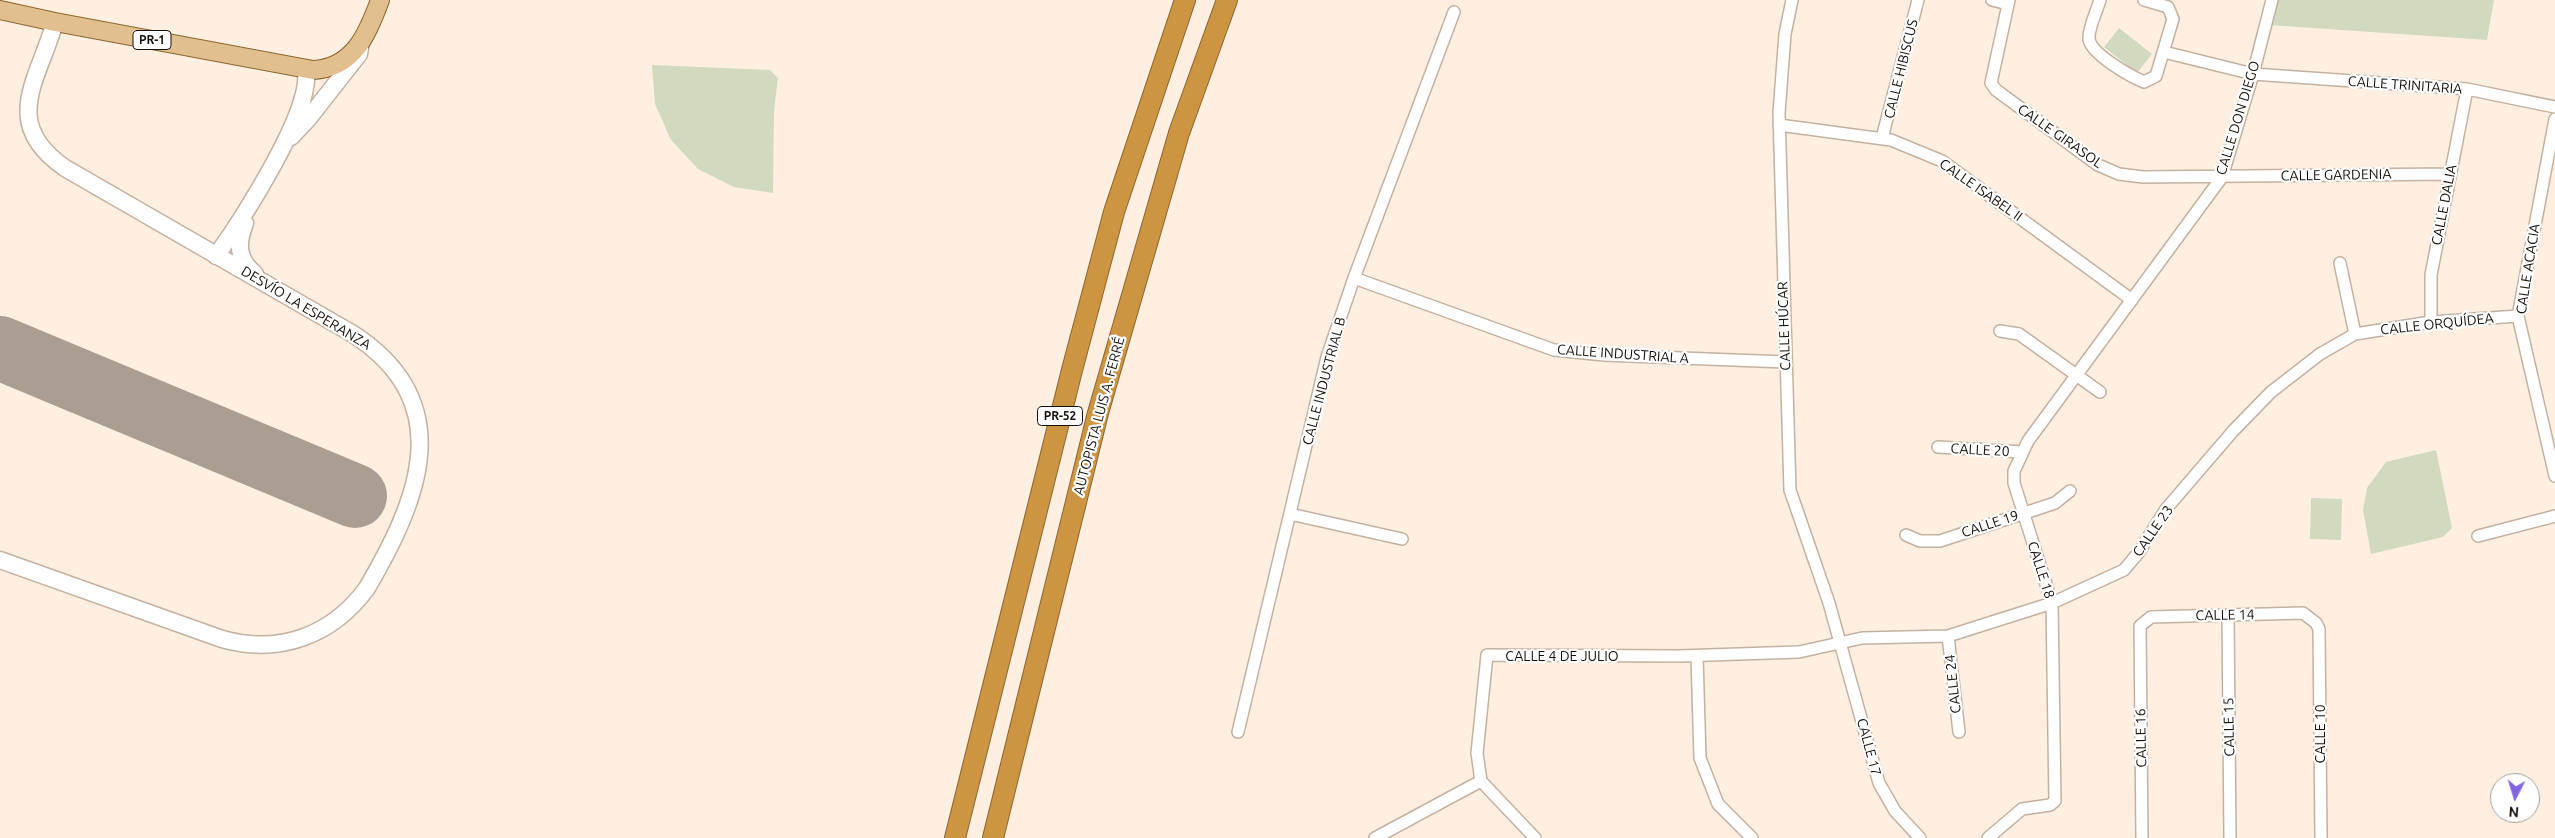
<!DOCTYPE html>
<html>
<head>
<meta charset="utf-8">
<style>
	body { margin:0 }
	#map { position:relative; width:2555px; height:838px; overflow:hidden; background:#ffefe1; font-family:Ubuntu,sans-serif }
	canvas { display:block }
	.north { position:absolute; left:2490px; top:773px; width:50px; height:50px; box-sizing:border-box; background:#fff; border:1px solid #a29f9d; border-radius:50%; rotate:185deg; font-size:14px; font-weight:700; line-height:20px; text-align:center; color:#16100a }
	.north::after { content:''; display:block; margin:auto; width:18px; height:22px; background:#8265e0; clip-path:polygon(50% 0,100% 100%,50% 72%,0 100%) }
</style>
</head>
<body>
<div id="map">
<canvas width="2555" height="838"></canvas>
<div class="north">N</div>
</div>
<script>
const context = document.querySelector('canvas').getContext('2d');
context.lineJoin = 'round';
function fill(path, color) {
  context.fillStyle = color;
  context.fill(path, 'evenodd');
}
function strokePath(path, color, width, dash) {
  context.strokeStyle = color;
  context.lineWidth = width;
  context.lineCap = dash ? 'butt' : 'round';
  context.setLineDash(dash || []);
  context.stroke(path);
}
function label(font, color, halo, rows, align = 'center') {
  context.font = font + ' Ubuntu,sans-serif';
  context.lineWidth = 4.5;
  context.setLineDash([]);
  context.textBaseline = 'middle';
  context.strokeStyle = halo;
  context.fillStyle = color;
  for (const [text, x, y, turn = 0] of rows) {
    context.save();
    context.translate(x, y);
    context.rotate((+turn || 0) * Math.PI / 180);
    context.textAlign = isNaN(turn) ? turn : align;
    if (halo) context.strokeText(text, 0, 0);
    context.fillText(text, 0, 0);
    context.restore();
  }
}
const green = new Path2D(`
	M 2276,0 L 2494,0 L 2487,40 L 2270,25 Z
	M 2119,28 L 2152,54 L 2137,73 L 2104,47 Z
	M 652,65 L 770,70 L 778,78 L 774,110 L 773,193 L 734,187 L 698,169 L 671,140 L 655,104 Z
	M 2436,450 L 2452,528 L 2443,537 L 2371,554 L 2363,510 L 2367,488 L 2386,462 Z
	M 2311,498 L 2342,499 L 2341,540 L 2310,539 Z`);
const runway = new Path2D(`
	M 0,348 L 355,496`);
const street = new Path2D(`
	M 1792,0 L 1785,34 L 1779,113 L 1790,490 L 1829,603 L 1879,783 L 1895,811 L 1920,838
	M 1992,0 L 2008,4
	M 2009,0 L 1991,83 L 1996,90 L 2098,165 L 2119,174 L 2143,177 L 2450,174
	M 2100,0 C 2097,11 2088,28 2089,39 C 2091,54 2130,76 2144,82 L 2156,76 L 2173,19 L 2168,7 L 2144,0
	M 2164,52 L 2253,74 L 2467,89 L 2555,107
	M 2555,119 L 2518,316 L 2555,476
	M 1779,125 L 1891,140 L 1942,161 L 2132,300
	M 1882,138 L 1918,0
	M 2340,263 L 2355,334
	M 1354,278 L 1554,350 L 1604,355 L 1785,362
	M 2431,322 L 2431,275 L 2467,89
	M 2000,331 L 2019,334 L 2100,392
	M 1938,447 L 2022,452
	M 1290,514 L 1402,539
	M 1906,535 L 1920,541 L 1940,541 L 2055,503 L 2070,491
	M 2478,536 L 2555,516
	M 2228,615 L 2230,838
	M 1948,636 L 1959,732
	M 1697,656 L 1700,758 L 1718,804 L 1752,838
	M 1238,732 L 1327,357 L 1354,278 L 1454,12
	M 1375,838 L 1481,781
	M 1535,838 L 1481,781 L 1477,753 L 1487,655 L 1679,656 L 1799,652 L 1862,638 L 1948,636 L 2052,603 L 2124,570 L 2139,552 L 2166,509 L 2233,431 L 2271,392 L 2320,354 L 2355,334 L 2431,322 L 2518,316
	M 1988,838 L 2022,809 L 2050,805 L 2055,801 L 2052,603 L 2014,483 L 2014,471 L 2028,441 L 2222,177 L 2253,74 L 2272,0
	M 2142,838 L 2140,626 L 2151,617 L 2303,613 L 2316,623 L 2319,629 L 2321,838`);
const secondary = new Path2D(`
	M 291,137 L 308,119 L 359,54 L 360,48
	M 245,223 C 237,244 237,259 255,274
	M 216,256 C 239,224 317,105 305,69
	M 0,560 L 222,639 C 279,655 332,636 367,588 C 419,499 459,403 353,334 L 65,168 C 0,123 38,81 55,22`);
const primary = new Path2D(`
	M 0,10 L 55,22 L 313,70 C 354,68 368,33 380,0`);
const highway = new Path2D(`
	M 955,838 L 1072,370 L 1114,212 L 1185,0
	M 993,838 L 1098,413 L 1179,133 L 1227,0`);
const shields = [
	[152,40,38],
	[1060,416,45]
];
const shieldNames = [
	["PR-1",152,40],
	["PR-52",1060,416]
];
const streetNames = [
	["CALLE HIBISCUS",1901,69,-76],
	["CALLE TRINITARIA",2405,85,4],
	["CALLE DON DIEGO",2238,118,-73],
	["CALLE GIRASOL",2060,136,35],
	["CALLE GARDENIA",2336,175,-1],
	["CALLE ISABEL II",1981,190,35],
	["CALLE DALIA",2444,205,-79],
	["CALLE ACACIA",2528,269,-81],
	["DESVÍO LA ESPERANZA",306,308,31],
	["CALLE ORQUÍDEA",2437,324,-6],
	["CALLE HÚCAR",1784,326,-92],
	["CALLE INDUSTRIAL A",1623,354,4],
	["CALLE INDUSTRIAL B",1324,381,-75],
	["AUTOPISTA LUIS A. FERRÉ",1099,416,-75],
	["CALLE 20",1980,450,3],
	["CALLE 19",1990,524,-18],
	["CALLE 23",2153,531,-55],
	["CALLE 18",2041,570,72],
	["CALLE 14",2225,615,-1],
	["CALLE 4 DE JULIO",1562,656],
	["CALLE 24",1953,684,-96],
	["CALLE 15",2229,727,-91],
	["CALLE 10",2320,734,-90],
	["CALLE 16",2141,738,-91],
	["CALLE 17",1869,747,75]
];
fill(green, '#d1d9bf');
strokePath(runway, '#aa9d92', 64);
strokePath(street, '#c4b1a1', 14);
strokePath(secondary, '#c4b1a1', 19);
strokePath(primary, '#8d662e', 20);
strokePath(highway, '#8d662e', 22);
strokePath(street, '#fff', 11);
strokePath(secondary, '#fff', 16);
strokePath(primary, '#e1bf8e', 18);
strokePath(highway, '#cd9442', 20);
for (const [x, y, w] of shields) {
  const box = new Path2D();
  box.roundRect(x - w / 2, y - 9.5, w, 19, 4);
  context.fillStyle = '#fff';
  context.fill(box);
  strokePath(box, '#16100a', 1);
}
label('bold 12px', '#16100a', null, shieldNames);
label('14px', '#16100a', '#fff', streetNames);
</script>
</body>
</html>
